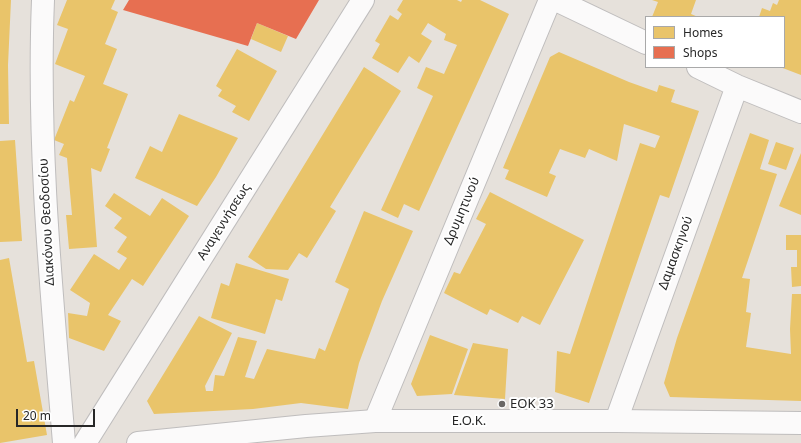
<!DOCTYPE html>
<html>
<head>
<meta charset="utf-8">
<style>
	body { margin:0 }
	#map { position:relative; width:801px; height:443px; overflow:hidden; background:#e6e1db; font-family:"Noto Sans",sans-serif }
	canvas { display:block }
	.legend { position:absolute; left:645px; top:16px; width:140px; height:52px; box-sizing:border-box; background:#fff; border:1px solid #a9a9a9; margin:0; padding:5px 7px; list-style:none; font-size:12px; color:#272727 }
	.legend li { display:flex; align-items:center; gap:8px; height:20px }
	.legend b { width:20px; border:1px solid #a9a9a9 }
	.scale { position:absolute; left:16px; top:409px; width:79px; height:18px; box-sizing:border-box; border:2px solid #272727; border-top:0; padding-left:5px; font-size:12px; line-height:14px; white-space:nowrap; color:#272727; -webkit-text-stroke:3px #fff; paint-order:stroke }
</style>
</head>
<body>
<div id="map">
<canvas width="801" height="443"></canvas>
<ul class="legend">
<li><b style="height:11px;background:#e9c46a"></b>Homes</li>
<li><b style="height:11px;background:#e76f51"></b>Shops</li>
</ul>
<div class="scale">20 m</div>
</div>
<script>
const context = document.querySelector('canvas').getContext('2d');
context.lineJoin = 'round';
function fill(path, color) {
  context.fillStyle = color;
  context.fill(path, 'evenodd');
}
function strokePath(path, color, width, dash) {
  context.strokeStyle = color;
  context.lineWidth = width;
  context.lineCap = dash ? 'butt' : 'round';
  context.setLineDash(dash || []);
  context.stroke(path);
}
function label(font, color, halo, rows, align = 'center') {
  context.font = font + ' "Noto Sans",sans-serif';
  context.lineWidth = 4;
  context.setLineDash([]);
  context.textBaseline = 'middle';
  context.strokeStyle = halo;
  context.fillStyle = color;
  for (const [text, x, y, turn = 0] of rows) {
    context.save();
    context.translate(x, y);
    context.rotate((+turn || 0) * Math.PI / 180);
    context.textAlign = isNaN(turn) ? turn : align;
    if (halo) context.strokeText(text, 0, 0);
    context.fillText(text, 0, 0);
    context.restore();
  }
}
const homes = new Path2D(`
	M 0,0 L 11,0 L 8,65 L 9,124 L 0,124 Z
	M 67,0 L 115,0 L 111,9 L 118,12 L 105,44 L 117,49 L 103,84 L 128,94 L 107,148 L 110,149 L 101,172 L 91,168 L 97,247 L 69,249 L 66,215 L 72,215 L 67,158 L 59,155 L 64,144 L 54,140 L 70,100 L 74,102 L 85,76 L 55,64 L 68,29 L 57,25 Z
	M 403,0 L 457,0 L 461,2 L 462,0 L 480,0 L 509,14 L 419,211 L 404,204 L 398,218 L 381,210 L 433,96 L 417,88 L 426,67 L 444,74 L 457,45 L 444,40 L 446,34 L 428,23 L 421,34 L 432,41 L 419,63 L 409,56 L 398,73 L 372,58 L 380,44 L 375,41 L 390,15 L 398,20 L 402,14 L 397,10 Z
	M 652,0 L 696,0 L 691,14 L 698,17 L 652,17 L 658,2 Z
	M 779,0 L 801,0 L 801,75 L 780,67 L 784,67 L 784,17 L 759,17 L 762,8 L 770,11 L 773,3 L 777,5 Z
	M 257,23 L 288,36 L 281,52 L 251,39 Z
	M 237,49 L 277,71 L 249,121 L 232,112 L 236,106 L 218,96 L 222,90 L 216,86 Z
	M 559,52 L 629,82 L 657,92 L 659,85 L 675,90 L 671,102 L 699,111 L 669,198 L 660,195 L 589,403 L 555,392 L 557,351 L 570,354 L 640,143 L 655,148 L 660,136 L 624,124 L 617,161 L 589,149 L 585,158 L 560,149 L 549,173 L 556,176 L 547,197 L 505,179 L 509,170 L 503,168 L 550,57 Z
	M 364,67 L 401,91 L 330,207 L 336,211 L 307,258 L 299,253 L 288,270 L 266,269 L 248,257 Z
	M 179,114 L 238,138 L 216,177 L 197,206 L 135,178 L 150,146 L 162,152 Z
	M 750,133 L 769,140 L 760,169 L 777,174 L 742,278 L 750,279 L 746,312 L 751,313 L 746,347 L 791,354 L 790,329 L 792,294 L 801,294 L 801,401 L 670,397 L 664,383 L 677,338 Z
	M 15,140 L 22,241 L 0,242 L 0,141 Z
	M 776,142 L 794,148 L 786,170 L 768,164 Z
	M 801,153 L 801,215 L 779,206 Z
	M 490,192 L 584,240 L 540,325 L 522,316 L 518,323 L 490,309 L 487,315 L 444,293 L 454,272 L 460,274 L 486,224 L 476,219 Z
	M 114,193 L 150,216 L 162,198 L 189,216 L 143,286 L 132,279 L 108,315 L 121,321 L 104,351 L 69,338 L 68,313 L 87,316 L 90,303 L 70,290 L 94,254 L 119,270 L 127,258 L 117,252 L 127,237 L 114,228 L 122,218 L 105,206 Z
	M 364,211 L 413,231 L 382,301 L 359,363 L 348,409 L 301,403 L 253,409 L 154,414 L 147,401 L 199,316 L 232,333 L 205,386 L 206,391 L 213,391 L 215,375 L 224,376 L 238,337 L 257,341 L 245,377 L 254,379 L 267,349 L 315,359 L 319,348 L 325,351 L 349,289 L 335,282 Z
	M 786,235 L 801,235 L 801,286 L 792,287 L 791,267 L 797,267 L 797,250 L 786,250 Z
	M 9,258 L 27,362 L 34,361 L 47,435 L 0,443 L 0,260 Z
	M 236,263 L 289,279 L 282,301 L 276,299 L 265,334 L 211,318 L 221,283 L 229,286 Z
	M 430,335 L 468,349 L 452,394 L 417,396 L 411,384 Z
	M 473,343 L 508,349 L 505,399 L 454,395 Z`);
const shops = new Path2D(`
	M 129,0 L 319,0 L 296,39 L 257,23 L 248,46 L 123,10 Z`);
const street = new Path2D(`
	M 43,0 C 37,148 52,296 64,443
	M 556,0 L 646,43
	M 698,67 L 737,86 L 801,112
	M 375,421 L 550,0
	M 616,421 L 737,86
	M 85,443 L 363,0`);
const secondary = new Path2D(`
	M 138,443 L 306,426 L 375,421 L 616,421 L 801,423`);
const markers = [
	[502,404,4,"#6a6866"]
];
const streetNames = [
	["Δρυμητινού",462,211,-67],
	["Διακόνου Θεοδοσίου",47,222,-93],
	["Αναγεννήσεως",224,222,-58],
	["Δαμασκηνού",676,253,-70],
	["Ε.Ο.Κ.",469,421]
];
const poiNames = [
	["ΕΟΚ 33",510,404]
];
fill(homes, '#e9c46a');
fill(shops, '#e76f51');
strokePath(street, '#bfbdbd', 24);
strokePath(secondary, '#bfbdbd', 24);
strokePath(street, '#fbfafa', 22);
strokePath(secondary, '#fbfafa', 22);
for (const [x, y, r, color] of markers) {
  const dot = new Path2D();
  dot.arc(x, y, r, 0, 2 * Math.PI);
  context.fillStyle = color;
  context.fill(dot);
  strokePath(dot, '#fff', 1.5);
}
label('13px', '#272727', '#fff', streetNames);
label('13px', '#272727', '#fff', poiNames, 'left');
</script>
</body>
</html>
